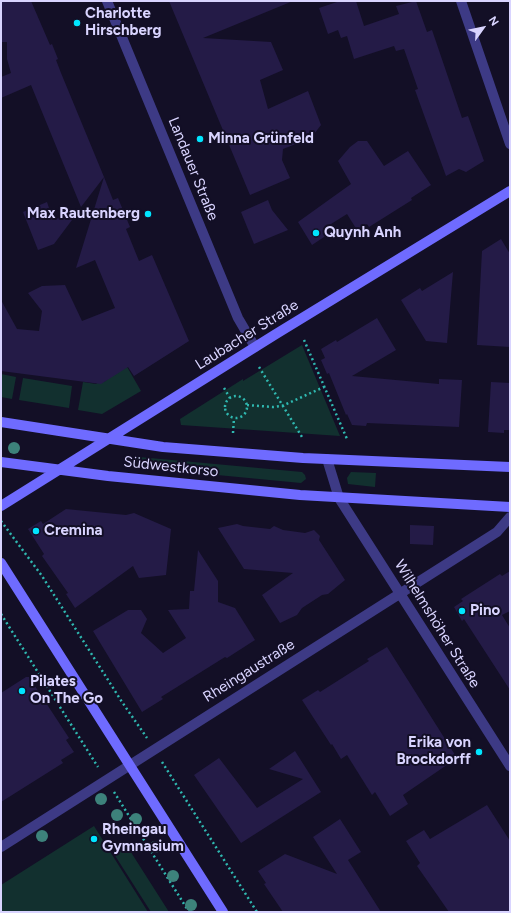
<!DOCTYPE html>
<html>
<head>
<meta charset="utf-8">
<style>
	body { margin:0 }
	#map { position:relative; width:511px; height:913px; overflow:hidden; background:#130f26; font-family:Figtree,sans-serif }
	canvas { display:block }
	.frame { position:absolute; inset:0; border:2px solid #d9d4ff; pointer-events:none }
	.north { position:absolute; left:463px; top:8px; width:40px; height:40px; -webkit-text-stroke:3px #130f26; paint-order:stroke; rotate:57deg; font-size:11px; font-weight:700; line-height:16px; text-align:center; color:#d9d4ff }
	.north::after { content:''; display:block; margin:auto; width:14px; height:18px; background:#d9d4ff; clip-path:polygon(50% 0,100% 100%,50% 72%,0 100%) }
</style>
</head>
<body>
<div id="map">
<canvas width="511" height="913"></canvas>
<div class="frame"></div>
<div class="north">N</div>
</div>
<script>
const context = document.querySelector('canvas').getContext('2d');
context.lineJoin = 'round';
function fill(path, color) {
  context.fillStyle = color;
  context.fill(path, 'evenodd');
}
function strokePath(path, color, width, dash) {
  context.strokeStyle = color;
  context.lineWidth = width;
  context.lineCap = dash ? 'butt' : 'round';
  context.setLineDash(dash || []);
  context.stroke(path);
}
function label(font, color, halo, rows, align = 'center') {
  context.font = font + ' Figtree,sans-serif';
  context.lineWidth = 4;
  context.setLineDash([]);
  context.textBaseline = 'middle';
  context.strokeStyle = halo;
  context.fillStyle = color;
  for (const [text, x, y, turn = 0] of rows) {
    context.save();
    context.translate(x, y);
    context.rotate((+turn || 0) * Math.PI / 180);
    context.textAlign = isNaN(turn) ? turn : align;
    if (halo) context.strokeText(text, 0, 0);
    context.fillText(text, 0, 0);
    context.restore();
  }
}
const green = new Path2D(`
	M 302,345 L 340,436 L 181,425 L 180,419 L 243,379 L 243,381 Z
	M 126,365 L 141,391 L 102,414 L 78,410 L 83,382 L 96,384 L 102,379 L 104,382 Z
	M 1,374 L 16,377 L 12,399 L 1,397 Z
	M 23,378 L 72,386 L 69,408 L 19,400 Z
	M 139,457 L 302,472 L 305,475 L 306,479 L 301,483 L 123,466 Z
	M 351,472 L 376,473 L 375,487 L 348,484 L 347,478 Z
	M 94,826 L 148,912 L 1,912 L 1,885 Z
	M 127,846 L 169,912 L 151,912 L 114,854 Z`);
const building = new Path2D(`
	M 1,1 L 31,1 L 50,45 L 52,44 L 58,59 L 56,60 L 61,73 L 104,177 L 81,207 L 31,85 L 1,98 L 1,77 L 11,73 L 7,59 L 7,42 L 1,42 Z
	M 169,1 L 293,1 L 203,38 L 271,42 L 283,70 L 260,80 L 268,109 L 308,91 L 321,125 L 311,138 L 283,149 L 282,160 L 290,178 L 250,195 Z
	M 340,1 L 356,1 L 364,26 L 399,14 L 396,6 L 416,1 L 427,32 L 432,30 L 462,118 L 468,116 L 484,161 L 466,172 L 459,169 L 446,176 L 415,90 L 418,89 L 404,49 L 396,51 L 394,46 L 354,59 L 347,36 L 341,38 L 338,30 L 328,34 L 319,8 Z
	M 358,141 L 367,141 L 384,166 L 408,151 L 431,185 L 411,198 L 412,200 L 369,227 L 367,224 L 357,230 L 347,214 L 323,229 L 327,235 L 312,245 L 298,222 L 351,184 L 338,161 L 350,147 Z
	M 104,177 L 113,200 L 118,198 L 130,227 L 126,229 L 139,261 L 152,255 L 189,341 L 134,376 L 128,367 L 101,384 L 1,371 L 1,300 L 17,329 L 39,331 L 42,311 L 28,293 L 42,286 L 65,285 L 82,321 L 115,308 L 95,260 L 76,268 Z
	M 268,200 L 272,210 L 288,230 L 254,244 L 241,212 Z
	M 47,202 L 53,220 L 81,208 L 54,244 L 38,250 L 23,212 Z
	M 501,239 L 510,254 L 510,347 L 477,345 L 482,251 Z
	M 453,272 L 447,343 L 426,341 L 401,300 L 420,288 L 422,291 Z
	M 377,318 L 396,350 L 352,376 L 439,384 L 439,379 L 462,380 L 459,427 L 367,423 L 366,426 L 352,425 L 347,414 L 346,415 L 329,373 L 327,374 L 321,360 L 325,358 L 321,349 L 336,340 L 337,342 Z
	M 491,382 L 510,383 L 510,430 L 504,430 L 504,433 L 488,432 Z
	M 66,509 L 126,515 L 134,513 L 171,529 L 166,575 L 139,578 L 133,566 L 75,608 L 66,594 L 68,593 L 42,556 L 44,554 L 28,529 L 41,521 L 43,524 Z
	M 237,524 L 243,526 L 270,529 L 274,526 L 283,530 L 305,533 L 314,530 L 320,536 L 319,540 L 345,580 L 328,594 L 322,595 L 302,608 L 297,615 L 280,623 L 262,595 L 293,573 L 244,569 L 218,528 Z
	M 410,525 L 434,526 L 433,545 L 410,544 Z
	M 198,550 L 218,581 L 218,602 L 235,608 L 255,640 L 227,658 L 225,657 L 161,697 L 163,699 L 142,712 L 93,631 L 128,610 L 141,610 L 147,619 L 141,633 L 163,653 L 186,638 L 168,610 L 189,609 L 190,591 L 194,591 Z
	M 510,571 L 510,611 L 502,615 L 510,628 L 510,690 L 464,619 L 462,621 L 454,607 L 463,601 L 461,599 L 500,574 L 502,576 Z
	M 387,647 L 457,758 L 403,795 L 408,804 L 390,816 L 375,792 L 372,795 L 347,755 L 341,759 L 332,744 L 331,745 L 302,700 L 318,690 L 320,692 L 369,661 L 367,659 Z
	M 26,677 L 29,677 L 69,738 L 66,740 L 74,752 L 61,760 L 63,763 L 1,802 L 1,693 Z
	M 295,751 L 321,792 L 241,843 L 194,775 L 219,758 L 257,808 L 303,779 L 269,769 Z
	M 487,805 L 510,841 L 510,912 L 449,912 L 417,866 L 420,863 L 406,841 L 424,830 L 430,839 Z
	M 340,819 L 361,852 L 348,860 L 381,912 L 283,912 L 264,884 L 266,883 L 258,871 L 285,854 L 337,874 L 313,837 Z`);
const path = new Path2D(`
	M 304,340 L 347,439
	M 259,367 L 302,437
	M 224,388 L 230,398
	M225 407a11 11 0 1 1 22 0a11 11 0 1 1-22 0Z
	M 247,405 L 273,407 L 282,406 L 324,387
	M 233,433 L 234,418
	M 1,521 L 42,576 L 122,702 L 147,738
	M 1,614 L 98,767
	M 162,762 L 257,912
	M 114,792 L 189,912`);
const street = new Path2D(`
	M 107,1 L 238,318 L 255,347
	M 461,1 L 510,144
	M 327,459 L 339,498 L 510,766
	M 1,847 L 497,532 L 510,517`);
const secondary = new Path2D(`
	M 1,422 L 163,447 L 303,458 L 510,467
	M 1,462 L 108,476 L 300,495 L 510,507
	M 1,506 L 276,334 L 510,191
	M 1,563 L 223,912`);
const trees = [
	[14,448],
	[101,799],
	[117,815],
	[136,819],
	[42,836],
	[155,847],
	[173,876],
	[191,905]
];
const markers = [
	[77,23,4,"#00e5ff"],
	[200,139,4,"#00e5ff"],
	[148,214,4,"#00e5ff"],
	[316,233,4,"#00e5ff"],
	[36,531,4,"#00e5ff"],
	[462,611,4,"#00e5ff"],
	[22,691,4,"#00e5ff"],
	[479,752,4,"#00e5ff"],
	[94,839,4,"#00e5ff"]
];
const poiNames = [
	["Charlotte",85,14],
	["Hirschberg",85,31],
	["Minna Grünfeld",208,139],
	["Max Rautenberg",140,214,"right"],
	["Quynh Anh",324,233],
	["Cremina",44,531],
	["Pino",470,611],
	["Pilates",30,682],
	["On The Go",30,699],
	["Erika von",471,743,"right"],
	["Brockdorff",471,760,"right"],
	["Rheingau",102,830],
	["Gymnasium",102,847]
];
const streetNames = [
	["Landauer Straße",193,169,68],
	["Laubacher Straße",247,335,-32],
	["Südwestkorso",171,467,6],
	["Wilhelmshöher Straße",437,624,58],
	["Rheingaustraße",249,671,-32]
];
fill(green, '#12302f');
fill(building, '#241b47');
strokePath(path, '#2fb8b0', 2.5, [2, 3]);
strokePath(street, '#3d3a85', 10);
strokePath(secondary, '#6f6bff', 10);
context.fillStyle = '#3d827b';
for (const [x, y] of trees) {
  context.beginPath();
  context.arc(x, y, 6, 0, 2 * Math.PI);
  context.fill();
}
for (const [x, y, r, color] of markers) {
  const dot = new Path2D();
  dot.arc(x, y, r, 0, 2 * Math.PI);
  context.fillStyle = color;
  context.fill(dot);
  strokePath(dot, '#130f26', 1.5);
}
label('bold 15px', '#d9d4ff', '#130f26', poiNames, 'left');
label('15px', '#d9d4ff', '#130f26', streetNames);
</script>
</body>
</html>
